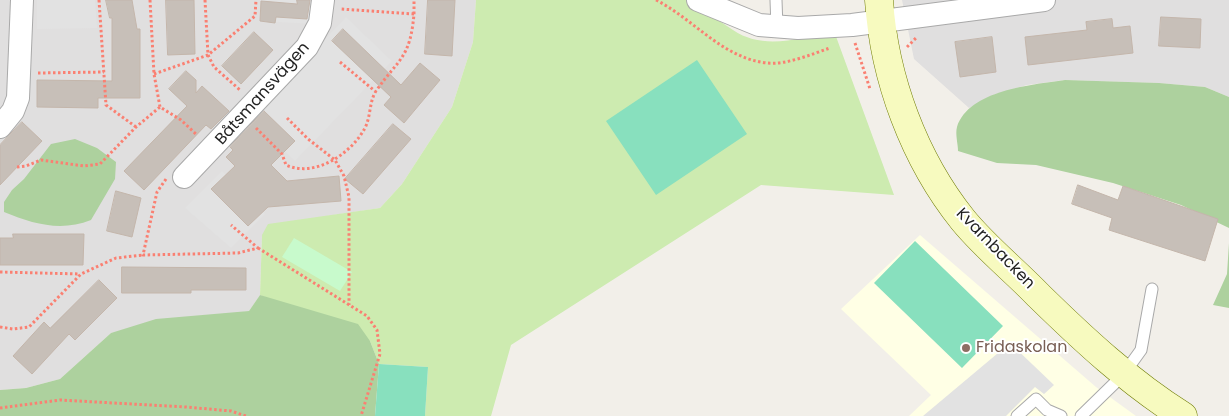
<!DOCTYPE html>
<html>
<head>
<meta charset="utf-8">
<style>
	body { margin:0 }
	canvas { display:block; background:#f2efe9 }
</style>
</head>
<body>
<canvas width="1229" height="416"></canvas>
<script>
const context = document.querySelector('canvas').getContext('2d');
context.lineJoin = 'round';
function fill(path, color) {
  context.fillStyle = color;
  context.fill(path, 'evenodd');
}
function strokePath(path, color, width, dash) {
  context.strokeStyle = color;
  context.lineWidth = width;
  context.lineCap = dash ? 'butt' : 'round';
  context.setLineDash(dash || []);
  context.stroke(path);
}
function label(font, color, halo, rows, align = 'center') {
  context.font = font + ' Poppins,sans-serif';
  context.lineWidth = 4;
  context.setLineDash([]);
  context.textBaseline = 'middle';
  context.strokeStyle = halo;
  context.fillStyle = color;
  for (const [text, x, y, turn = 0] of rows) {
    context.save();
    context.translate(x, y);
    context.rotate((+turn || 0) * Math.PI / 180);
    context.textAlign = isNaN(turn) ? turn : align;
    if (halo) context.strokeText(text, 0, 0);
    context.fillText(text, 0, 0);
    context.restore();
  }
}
const residential = new Path2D(`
	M 0,0 L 476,0 L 473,42 L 452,107 L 402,184 L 380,208 L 327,216 L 262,235 L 260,295 L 249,311 L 111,333 L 60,379 L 26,388 L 0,390 Z
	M 902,0 L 1229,0 L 1229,97 L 1205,87 L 1159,83 L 1065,80 L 1027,85 L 996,94 L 969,108 L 914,59 Z`);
const education = new Path2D(`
	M 920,235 L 1096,387 L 1136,416 L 909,416 L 931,395 L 841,309 Z`);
const grass = new Path2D(`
	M 476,0 L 687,0 C 703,9 717,20 733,30 C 764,51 800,38 834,31 L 894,195 L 761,185 L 511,345 L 491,416 L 425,416 L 428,367 L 379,364 L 370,341 L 260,295 L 262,235 L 268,224 L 380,208 L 402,184 L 452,107 L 473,42 Z`);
const forest = new Path2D(`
	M 1065,80 L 1159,83 L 1205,87 L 1229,97 L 1229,228 L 1181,205 L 1113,183 L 1036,165 L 997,163 L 958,151 C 958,144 955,134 957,127 C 969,90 1031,85 1065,80 Z
	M 75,139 L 97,148 L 116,162 L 115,179 L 91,220 C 61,232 33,224 4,212 L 4,202 L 12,190 L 24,179 L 51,144 Z
	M 1229,243 L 1229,308 L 1213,305 L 1227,274 Z
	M 260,295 L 358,324 L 370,341 L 379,364 L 375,416 L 0,416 L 0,390 L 26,388 L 60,379 L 111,333 L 156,319 L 249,311 Z`);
const park = new Path2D(`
	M 294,238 L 352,272 L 340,291 L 282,257 Z`);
const pitch = new Path2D(`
	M 697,60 L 747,134 L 656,195 L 606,121 Z
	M 915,241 L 1003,326 L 962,368 L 874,283 Z
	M 379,364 L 428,367 L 425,416 L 375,416 Z`);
const parking = new Path2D(`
	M 37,0 L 95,0 L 97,28 L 37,29 Z
	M 262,0 L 317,0 L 315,24 L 261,21 Z
	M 346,17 L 392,61 L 295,161 L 250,118 Z
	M 222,171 L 265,214 L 231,248 L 185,208 Z
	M 1010,343 L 1054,385 L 1044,394 L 1035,387 L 1006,416 L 923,416 Z`);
const building = new Path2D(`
	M 106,0 L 132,0 L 137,29 L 140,29 L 140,98 L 98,98 L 98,108 L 37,107 L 37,80 L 112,81 L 112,18 L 110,18 Z
	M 166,0 L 194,0 L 195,54 L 168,55 Z
	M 297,0 L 310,0 L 307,19 L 276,17 L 275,23 L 260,21 L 261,1 L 297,4 Z
	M 428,0 L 455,0 L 452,56 L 425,54 Z
	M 1161,17 L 1201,19 L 1200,48 L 1159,46 Z
	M 1112,19 L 1113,28 L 1130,26 L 1133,53 L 1028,65 L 1025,37 L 1087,30 L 1086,22 Z
	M 343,29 L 401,85 L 420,63 L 440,80 L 404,123 L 384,105 L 391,97 L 332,41 Z
	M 254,32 L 273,50 L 241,84 L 222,66 Z
	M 992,37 L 996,72 L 960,77 L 955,42 Z
	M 186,71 L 196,80 L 196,93 L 202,86 L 229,111 L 211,129 L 206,125 L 144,190 L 124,171 L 187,106 L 169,89 Z
	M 264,111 L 295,141 L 271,165 L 287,181 L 339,176 L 341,201 L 268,207 L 248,226 L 211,189 L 235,166 L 226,157 L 233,150 L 230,147 Z
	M 22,122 L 42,141 L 0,185 L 0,145 Z
	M 393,124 L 411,139 L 363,194 L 345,179 Z
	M 1078,185 L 1118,200 L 1123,186 L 1218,219 L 1205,261 L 1109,230 L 1112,218 L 1072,204 Z
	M 116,191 L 141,198 L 132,237 L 107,231 Z
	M 13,234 L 84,234 L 83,265 L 0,265 L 0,238 L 13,238 Z
	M 122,267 L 246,268 L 246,290 L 191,290 L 191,293 L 122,293 Z
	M 99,280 L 117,298 L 75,340 L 69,334 L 32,374 L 13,356 L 44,322 L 50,328 Z`);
const path = new Path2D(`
	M 99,0 L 106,105 L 136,127
	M 150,0 L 154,74 L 160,107 L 181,120 L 197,135
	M 205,0 L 208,55 L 214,67 L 240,90
	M 656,0 C 695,20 722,58 767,63 C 787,65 812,54 830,48
	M 414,14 L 414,0
	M 855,43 L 870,89
	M 907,47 L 917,37
	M 340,62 L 376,92
	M 38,73 L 104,72
	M 154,74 L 208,55 L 255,16 L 256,0
	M 287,118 L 308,139 L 335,160 L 344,176 L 349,197 L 349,305
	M 256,128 L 282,154 L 286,165 C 315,178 351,154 365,128 C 371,116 369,102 376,91 C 399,58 410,59 414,14 L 341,9
	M 17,167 L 26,166 L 41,160 L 84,166 L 100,164 L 136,127 L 160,107
	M 166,179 L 157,192 L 143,255 L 238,253 L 258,248 L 231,225
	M 258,248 L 367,316 L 377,330 L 380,354 L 361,416
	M 0,272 L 80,274
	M 0,327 L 13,329 L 29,327 L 81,274 L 116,258 L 143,255
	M 0,408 L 60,400 L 186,407 L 231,411 L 246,416`);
const lane = new Path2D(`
	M 776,0 L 777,28
	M 1017,416 L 1036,399 L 1047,410 L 1061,416
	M 1081,416 L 1123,375 L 1141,350 L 1152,289`);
const street = new Path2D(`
	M 698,0 L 759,25 L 798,28 L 852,25 L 1044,0
	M 0,127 L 13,111 L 18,98 L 22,0
	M 184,177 L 307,47 L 320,23 L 323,0`);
const secondary = new Path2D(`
	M 879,0 C 884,78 914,159 963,220 C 985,247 1014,270 1038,295 C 1083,339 1129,382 1183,416`);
const markers = [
	[966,348,5,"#8d6e63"]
];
const streetNames = [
	["Båtsmansvägen",263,94,-48],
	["Kvarnbacken",995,249,46]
];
const educationNames = [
	["Fridaskolan",976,348]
];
fill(residential, '#e0dfdf');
fill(education, '#ffffe5');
fill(grass, '#cdebb0');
fill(forest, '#add19e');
fill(park, '#c8facc');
fill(pitch, '#88e0be');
fill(parking, '#e2e2e2');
fill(building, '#c7bfb8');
strokePath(building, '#c4b6ab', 1);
strokePath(lane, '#a9a9a9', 13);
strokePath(street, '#a9a9a9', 24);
strokePath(secondary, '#707d05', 29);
strokePath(path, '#fa8072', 3, [2.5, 2.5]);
strokePath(lane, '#fff', 11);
strokePath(street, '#fff', 22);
strokePath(secondary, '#f7fabf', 28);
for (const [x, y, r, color] of markers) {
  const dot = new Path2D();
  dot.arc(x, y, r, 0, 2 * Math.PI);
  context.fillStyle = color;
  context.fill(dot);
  strokePath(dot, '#fff', 2);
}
label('16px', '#222', '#fff', streetNames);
label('16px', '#785e54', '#fff', educationNames, 'left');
</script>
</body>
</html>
